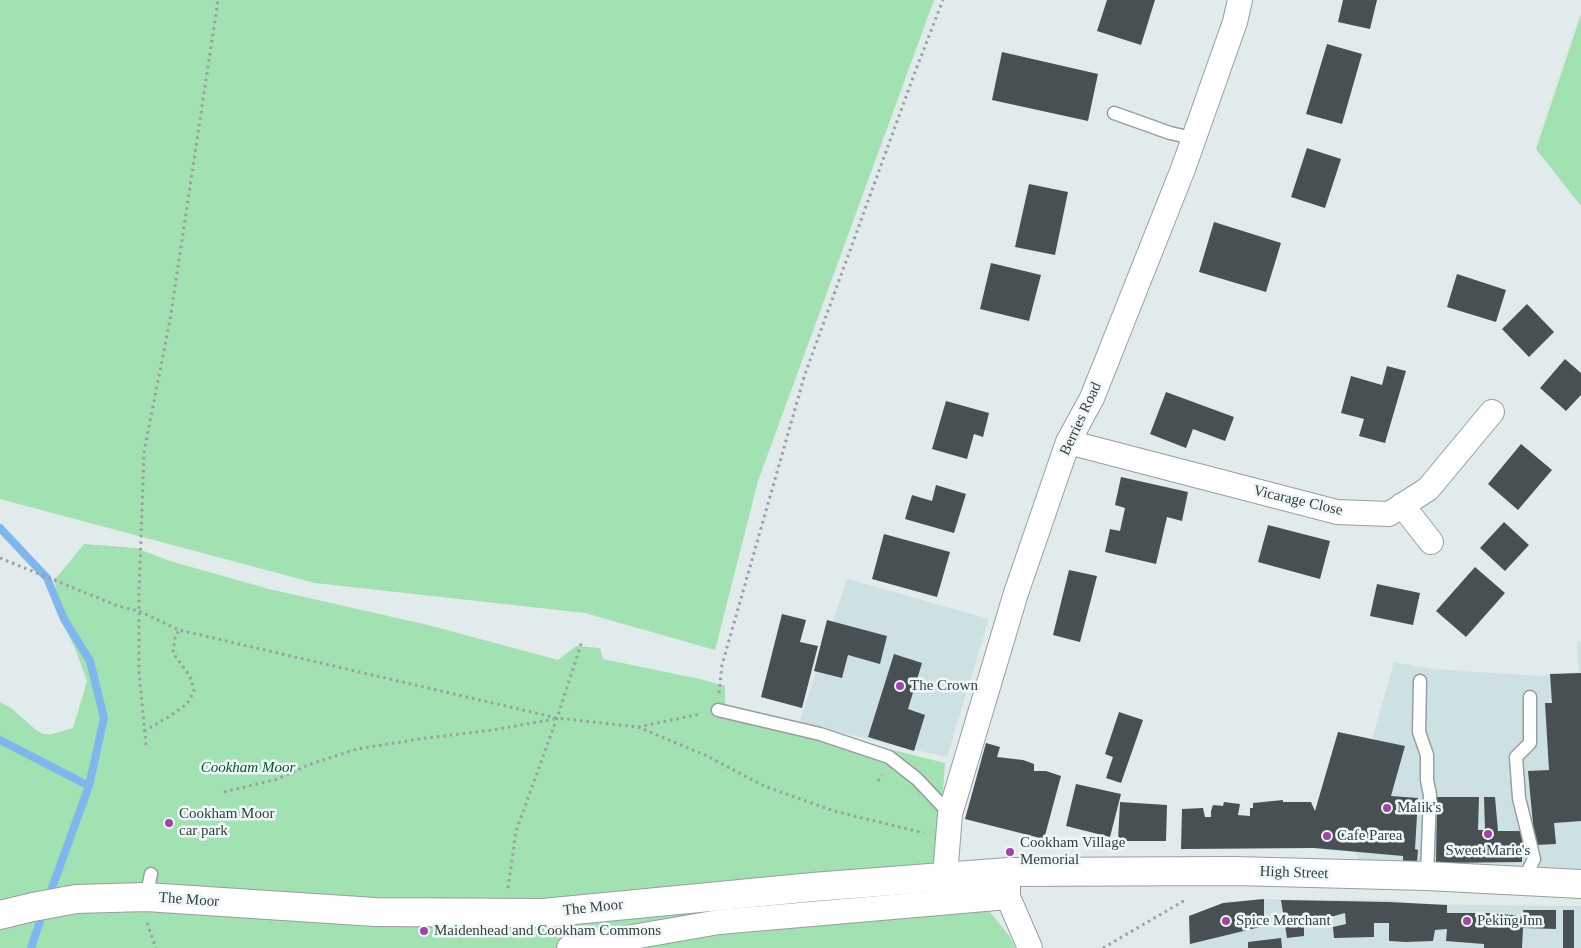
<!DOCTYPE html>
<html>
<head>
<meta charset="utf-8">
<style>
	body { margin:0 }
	canvas { display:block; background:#e1ebeb }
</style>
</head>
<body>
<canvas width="1581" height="948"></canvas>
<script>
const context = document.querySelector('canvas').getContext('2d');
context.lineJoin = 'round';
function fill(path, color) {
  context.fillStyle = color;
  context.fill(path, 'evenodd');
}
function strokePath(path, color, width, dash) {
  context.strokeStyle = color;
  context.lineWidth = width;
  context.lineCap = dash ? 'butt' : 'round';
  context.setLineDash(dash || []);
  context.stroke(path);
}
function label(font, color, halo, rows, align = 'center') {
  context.font = font + ' "Times New Roman",serif';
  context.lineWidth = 5;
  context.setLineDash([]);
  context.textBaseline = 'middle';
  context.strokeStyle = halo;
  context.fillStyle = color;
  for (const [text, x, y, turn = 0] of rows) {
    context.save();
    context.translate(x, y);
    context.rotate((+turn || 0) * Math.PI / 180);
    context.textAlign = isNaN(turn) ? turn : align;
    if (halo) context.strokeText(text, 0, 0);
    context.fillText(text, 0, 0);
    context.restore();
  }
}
const built = new Path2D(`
	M 847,579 L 989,619 L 947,757 L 799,723 Z
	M 1577,641 L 1581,642 L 1581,870 L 1360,863 L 1355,852 L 1355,817 L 1357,793 L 1394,662 L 1432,669 L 1543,676 L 1579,672 Z
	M 1259,899 L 1395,900 L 1410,904 L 1581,906 L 1581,948 L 1192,948 L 1189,944 L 1189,916 L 1225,903 Z`);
const green = new Path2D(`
	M 0,0 L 934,0 L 758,481 L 715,650 L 585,613 L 315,583 L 0,499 Z
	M 1581,14 L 1581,206 L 1536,149 Z
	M 84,544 L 136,548 L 170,561 L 269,589 L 428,625 L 558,660 L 576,646 L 600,648 L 603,659 L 700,679 L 725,686 L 725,714 L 828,734 L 945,763 L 940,835 L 977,896 L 1010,937 L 1015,948 L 0,948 L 0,702 L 11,708 L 36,730 L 43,734 L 52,734 L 73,728 L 87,681 L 75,648 L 63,624 L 55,591 L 56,587 L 54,578 L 57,577 Z`);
const stream = new Path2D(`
	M 0,528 L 47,578 L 64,619 L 90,661 L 104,718 L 89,786 L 48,899
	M 0,740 L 89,786
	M 31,948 L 43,912`);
const building = new Path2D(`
	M 1107,0 L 1155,0 L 1141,45 L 1097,31 Z
	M 1343,0 L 1377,0 L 1370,29 L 1338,22 Z
	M 1327,44 L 1362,54 L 1342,124 L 1306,114 Z
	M 1002,52 L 1098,74 L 1088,121 L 992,100 Z
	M 1307,148 L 1341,159 L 1325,208 L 1291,197 Z
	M 1029,184 L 1068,192 L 1055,255 L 1015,247 Z
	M 1214,222 L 1281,243 L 1266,292 L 1199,272 Z
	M 991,263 L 1041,275 L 1029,321 L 980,309 Z
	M 1457,274 L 1506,290 L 1496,322 L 1447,307 Z
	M 1527,304 L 1554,332 L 1529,357 L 1502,329 Z
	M 1565,359 L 1581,373 L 1581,395 L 1566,411 L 1540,388 Z
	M 1387,366 L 1406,371 L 1385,443 L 1359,436 L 1364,419 L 1341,413 L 1351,376 L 1382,385 Z
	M 1166,392 L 1234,417 L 1225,441 L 1193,429 L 1186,448 L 1150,434 Z
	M 946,401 L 989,413 L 983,437 L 974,434 L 967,459 L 932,449 Z
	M 1521,444 L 1552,470 L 1518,510 L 1488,484 Z
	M 1121,477 L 1188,492 L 1182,521 L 1167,517 L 1156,564 L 1105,552 L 1110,529 L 1120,531 L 1125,508 L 1115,505 Z
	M 936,485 L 966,494 L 954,533 L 905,519 L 912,495 L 932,501 Z
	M 1504,522 L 1529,545 L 1505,571 L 1480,548 Z
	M 1268,525 L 1330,541 L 1320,579 L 1258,562 Z
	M 884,534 L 950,552 L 937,597 L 872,579 Z
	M 1475,567 L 1505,593 L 1466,637 L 1436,611 Z
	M 1069,570 L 1097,576 L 1080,642 L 1053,635 Z
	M 1377,584 L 1420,593 L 1413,625 L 1370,616 Z
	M 782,614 L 806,620 L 800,642 L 818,646 L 802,708 L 761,697 Z
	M 827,620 L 887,636 L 880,664 L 848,655 L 842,678 L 814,671 Z
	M 894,654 L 922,663 L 908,709 L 925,715 L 914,751 L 868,737 Z
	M 1581,673 L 1581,821 L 1554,823 L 1556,844 L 1535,845 L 1528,771 L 1549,770 L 1545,703 L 1552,703 L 1550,674 Z
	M 1119,712 L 1143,720 L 1121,783 L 1106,778 L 1113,757 L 1105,754 Z
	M 1338,732 L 1405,746 L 1391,796 L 1418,798 L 1415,849 L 1418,850 L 1417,862 L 1403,862 L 1403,856 L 1314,848 L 1181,849 L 1182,809 L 1203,808 L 1205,817 L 1211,817 L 1211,811 L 1213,805 L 1223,806 L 1224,802 L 1240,804 L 1238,815 L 1250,816 L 1250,808 L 1253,808 L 1253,803 L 1283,800 L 1283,802 L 1311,802 L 1315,811 Z
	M 986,743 L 1000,747 L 997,757 L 1023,760 L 1034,764 L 1034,771 L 1046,771 L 1061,776 L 1044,839 L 965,819 Z
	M 1076,784 L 1121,794 L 1110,837 L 1066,826 Z
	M 1437,797 L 1479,797 L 1478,830 L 1485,830 L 1484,797 L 1495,797 L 1498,831 L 1522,831 L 1522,862 L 1436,863 Z
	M 1120,802 L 1167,805 L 1166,841 L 1118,841 Z
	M 1264,899 L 1264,926 L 1190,944 L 1189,916 L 1223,903 Z
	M 1281,900 L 1389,902 L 1447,905 L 1447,913 L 1488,913 L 1524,916 L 1523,910 L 1556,910 L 1556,929 L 1523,928 L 1522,948 L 1484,948 L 1484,944 L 1446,941 L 1447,929 L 1435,930 L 1433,941 L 1406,942 L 1389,941 L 1389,923 L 1374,923 L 1374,937 L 1334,938 L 1333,927 L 1346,924 L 1345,913 L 1304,924 L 1304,936 L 1287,938 Z
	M 1563,910 L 1574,910 L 1574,948 L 1563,948 Z
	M 1281,938 L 1282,948 L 1248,948 L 1248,942 Z`);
const path = new Path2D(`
	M 0,558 L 118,606 L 139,611 L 179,630 L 557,718 L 638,727 L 700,714
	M 719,693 L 722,665 L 805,374 L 915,72 L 943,0
	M 638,727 L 705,755 L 764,786 L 834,811 L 924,833
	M 144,731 L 167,718 L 187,704 L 194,691 L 190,676 L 173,653 L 175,637 L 179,630
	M 146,745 L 139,672 L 139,593 L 144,452 L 170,320 L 218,0
	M 878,781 L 882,775
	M 224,792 L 278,779 L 308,765 L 357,749 L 426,738 L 493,730 L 554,719
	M 508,888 L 516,831 L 557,718 L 582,641
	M 147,923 L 156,948
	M 1103,948 L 1187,899`);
const service = new Path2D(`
	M 1114,113 L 1170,133 L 1193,138
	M 1420,681 L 1419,732 L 1427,755 L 1427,780 L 1430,795 L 1427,876
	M 718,710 L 820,734 L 889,757 L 917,779 L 950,814
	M 1523,881 L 1534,859 L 1519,798 L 1516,757 L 1530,743 L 1530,697
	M 146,897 L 151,874`);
const minor = new Path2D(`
	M 1068,442 L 1337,512 L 1389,514 L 1428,489 L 1492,412
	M 1402,505 L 1431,542
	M 945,876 L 950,814 L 1016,593 L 1068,442 L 1092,398 L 1183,169 L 1235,22 L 1240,0
	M 1008,882 L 1008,897 L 1030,948
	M 569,948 L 719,922 L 1008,897`);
const secondary = new Path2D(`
	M 0,915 L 33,907 L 76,899 L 146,897 L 375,912 L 543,913 L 813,887 L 1008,872 L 1234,871 L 1427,876 L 1581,884`);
const markers = [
	[900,686,5,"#a243ab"],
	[1387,808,5,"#a243ab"],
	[169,823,5,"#a243ab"],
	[1488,834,5,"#a243ab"],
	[1327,836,5,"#a243ab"],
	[1010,852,5,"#a243ab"],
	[1226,921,5,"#a243ab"],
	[1467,921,5,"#a243ab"],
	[424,931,5,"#a243ab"]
];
const streetNames = [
	["Berries Road",1081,419,-65],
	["Vicarage Close",1298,501,13],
	["High Street",1294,873,2],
	["The Moor",189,900,4],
	["The Moor",593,908,-6]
];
const poiNames = [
	["The Crown",910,686],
	["Malik's",1397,808],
	["Cookham Moor",179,814],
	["car park",179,831],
	["Cafe Parea",1337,836],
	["Cookham Village",1020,843],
	["Memorial",1020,860],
	["Sweet Marie's",1488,851,"center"],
	["Spice Merchant",1236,921],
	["Peking Inn",1477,921],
	["Maidenhead and Cookham Commons",434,931]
];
const parkNames = [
	["Cookham Moor",248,768]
];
fill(built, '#cee1e2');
fill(green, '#a1e1b2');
strokePath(stream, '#80b6ee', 8);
fill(building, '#495053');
strokePath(service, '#969fa0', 15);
strokePath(minor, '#969fa0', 26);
strokePath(secondary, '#969fa0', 30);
strokePath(path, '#99a0a0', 3, [2.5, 4]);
strokePath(service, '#fff', 12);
strokePath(minor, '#fff', 24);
strokePath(secondary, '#fff', 28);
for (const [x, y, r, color] of markers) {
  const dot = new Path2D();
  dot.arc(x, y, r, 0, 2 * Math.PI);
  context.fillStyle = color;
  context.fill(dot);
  strokePath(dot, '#eef8f9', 2);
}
label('15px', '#393d3d', '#eef8f9', streetNames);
label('15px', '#393d3d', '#eef8f9', poiNames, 'left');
label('italic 15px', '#005529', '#eef8f9', parkNames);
</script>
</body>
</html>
